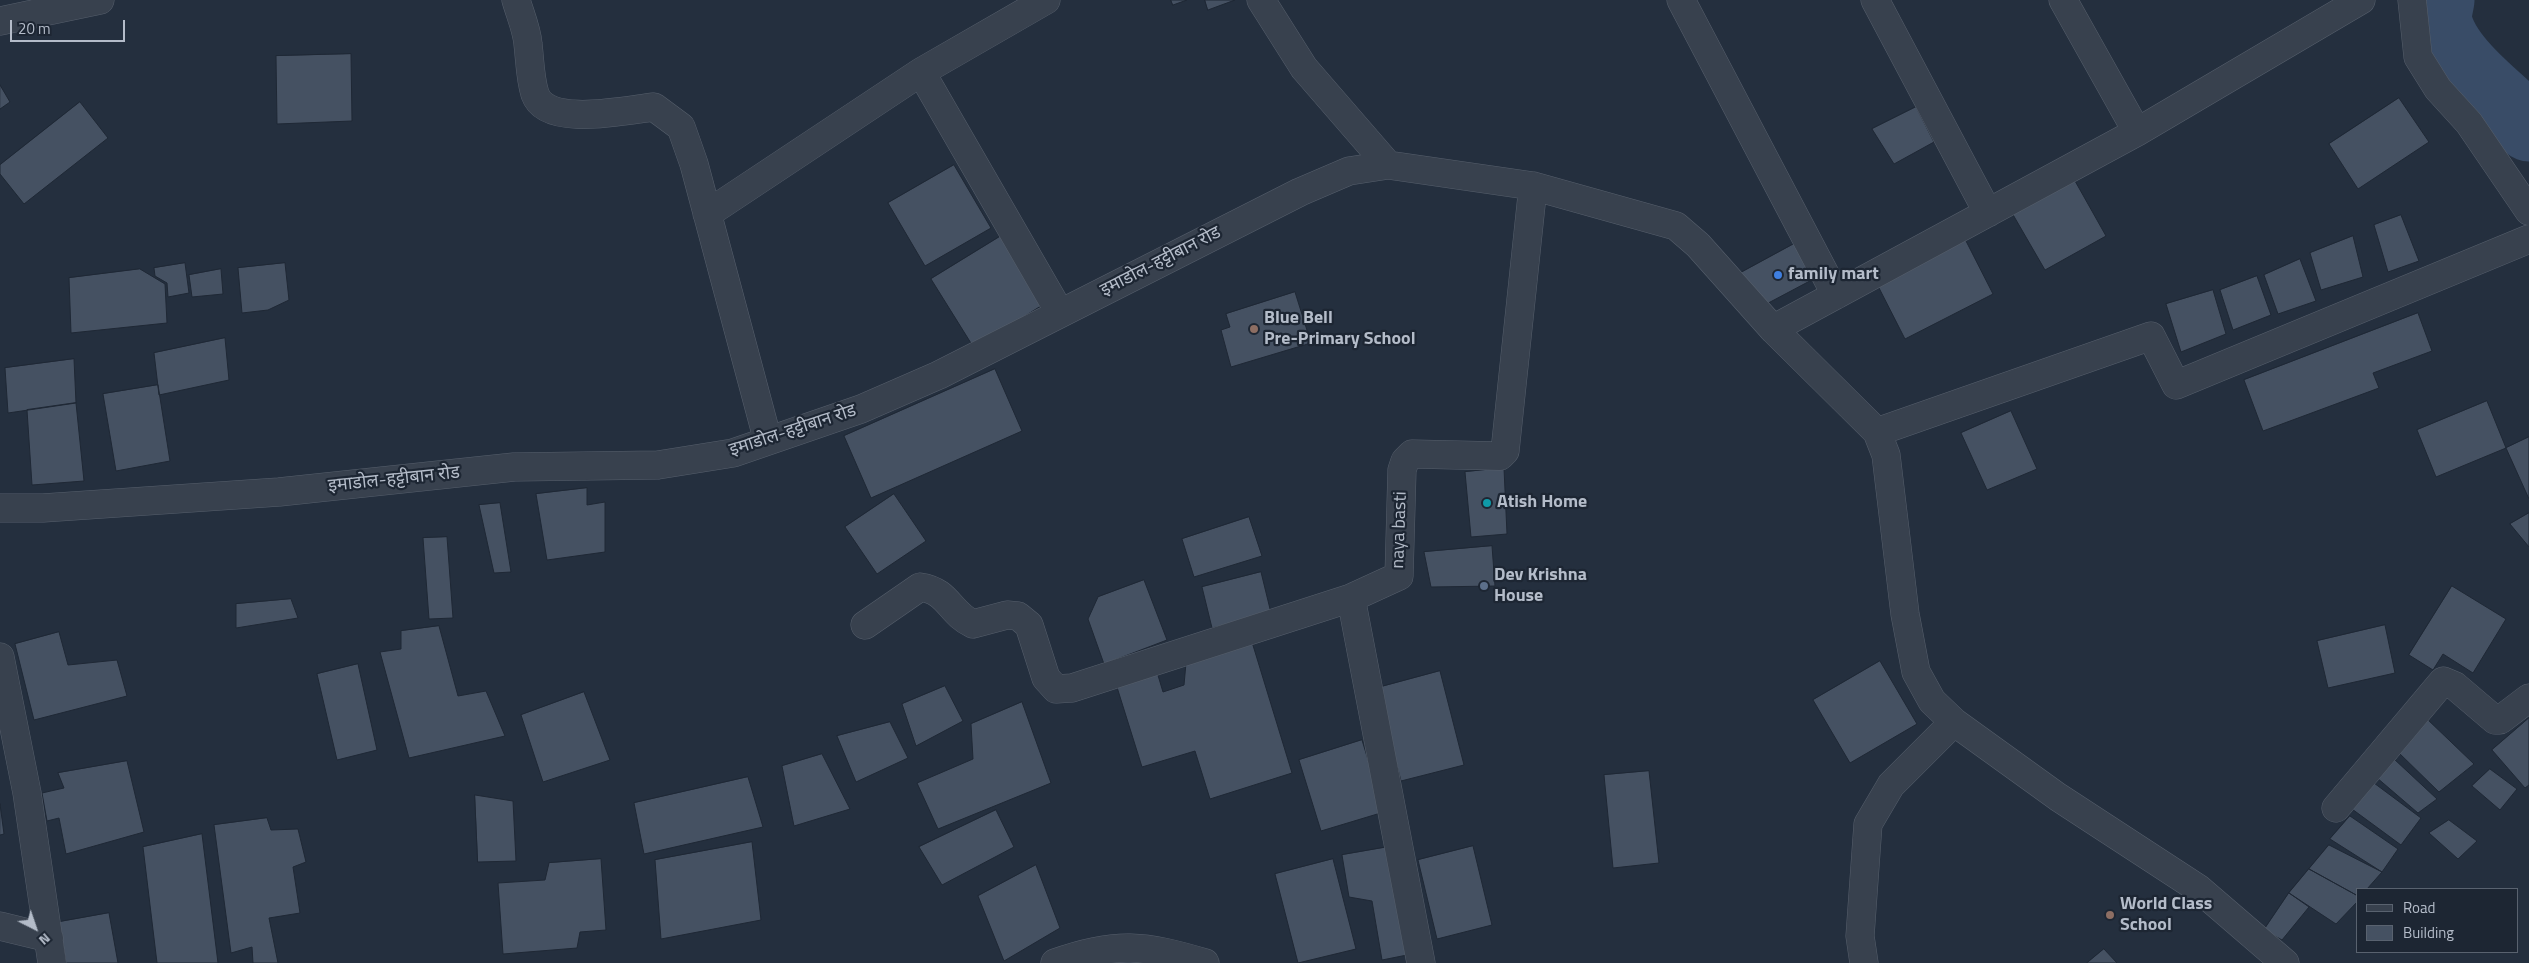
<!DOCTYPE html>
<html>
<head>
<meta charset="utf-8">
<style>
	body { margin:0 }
	#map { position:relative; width:2529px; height:963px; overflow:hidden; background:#242f3e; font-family:"Titillium Web",sans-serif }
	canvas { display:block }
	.legend { position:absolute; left:2356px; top:888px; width:162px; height:65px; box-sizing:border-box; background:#1d2633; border:1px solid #59626f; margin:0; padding:6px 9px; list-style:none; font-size:15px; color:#b4bcc9 }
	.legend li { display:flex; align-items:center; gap:10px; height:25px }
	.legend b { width:25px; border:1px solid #59626f }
	.north { position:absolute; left:10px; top:903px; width:50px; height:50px; -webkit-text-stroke:4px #1d2633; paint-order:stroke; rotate:139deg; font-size:14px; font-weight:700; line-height:20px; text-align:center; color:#b4bcc9 }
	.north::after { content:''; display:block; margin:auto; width:18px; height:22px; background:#b4bcc9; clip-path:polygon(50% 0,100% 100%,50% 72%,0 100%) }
	.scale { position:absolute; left:10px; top:20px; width:115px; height:22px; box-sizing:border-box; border:2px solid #b4bcc9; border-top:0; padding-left:6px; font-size:15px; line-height:18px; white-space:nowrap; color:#b4bcc9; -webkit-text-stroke:4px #1d2633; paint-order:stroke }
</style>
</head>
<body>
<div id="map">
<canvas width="2529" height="963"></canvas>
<ul class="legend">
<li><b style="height:6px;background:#38414e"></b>Road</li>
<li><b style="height:14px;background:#455162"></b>Building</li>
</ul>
<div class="north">N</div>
<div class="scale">20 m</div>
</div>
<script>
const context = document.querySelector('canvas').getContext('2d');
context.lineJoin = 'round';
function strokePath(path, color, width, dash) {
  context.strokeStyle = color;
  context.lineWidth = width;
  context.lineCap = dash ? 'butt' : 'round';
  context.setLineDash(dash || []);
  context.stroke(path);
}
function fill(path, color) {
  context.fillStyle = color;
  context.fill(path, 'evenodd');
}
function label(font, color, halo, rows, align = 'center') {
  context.font = font + ' "Titillium Web","Noto Sans Devanagari",sans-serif';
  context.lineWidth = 4.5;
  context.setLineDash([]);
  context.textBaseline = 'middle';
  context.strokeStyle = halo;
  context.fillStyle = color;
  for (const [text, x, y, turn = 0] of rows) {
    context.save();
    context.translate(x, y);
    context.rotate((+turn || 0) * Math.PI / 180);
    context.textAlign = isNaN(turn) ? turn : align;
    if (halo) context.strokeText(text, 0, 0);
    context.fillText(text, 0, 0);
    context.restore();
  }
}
const river = new Path2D(`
	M 2440,0 C 2439,7 2436,16 2438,23 C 2448,62 2500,100 2529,127`);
const building = new Path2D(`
	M 1171,0 L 1187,0 L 1173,5 Z
	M 1205,0 L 1235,0 L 1208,10 Z
	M 351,54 L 352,121 L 277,124 L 276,56 Z
	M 0,85 L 10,102 L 0,109 Z
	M 2399,98 L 2429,142 L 2358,189 L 2329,144 Z
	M 80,102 L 108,138 L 24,204 L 0,174 L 0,165 Z
	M 1916,107 L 1934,142 L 1894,164 L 1872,129 Z
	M 954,165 L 991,228 L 925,266 L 888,203 Z
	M 2070,172 L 2106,236 L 2045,270 L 2008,206 Z
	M 2401,215 L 2419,261 L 2388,272 L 2374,225 Z
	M 1001,236 L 1044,304 L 974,348 L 931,279 Z
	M 2353,236 L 2363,277 L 2321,290 L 2310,253 Z
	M 1803,239 L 1823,274 L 1757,309 L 1733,277 Z
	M 1965,239 L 1993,294 L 1905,339 L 1877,284 Z
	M 2300,259 L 2316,301 L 2278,314 L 2264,275 Z
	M 185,263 L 189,293 L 168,297 L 167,283 L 155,276 L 154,268 Z
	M 285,263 L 289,300 L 268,310 L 242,313 L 238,268 Z
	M 140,269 L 165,284 L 167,323 L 71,333 L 69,278 Z
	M 221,269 L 223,294 L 192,297 L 189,275 Z
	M 2257,276 L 2271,315 L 2233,330 L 2220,290 Z
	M 2213,290 L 2226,334 L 2181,352 L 2166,304 Z
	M 1295,292 L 1311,343 L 1231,367 L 1221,330 L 1230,327 L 1226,314 Z
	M 2418,313 L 2432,351 L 2373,373 L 2379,388 L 2263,431 L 2244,380 Z
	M 225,338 L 229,380 L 159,395 L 154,353 Z
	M 74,359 L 76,403 L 8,413 L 5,368 Z
	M 995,369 L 1022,431 L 871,498 L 844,436 Z
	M 158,385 L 170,461 L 116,471 L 103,394 Z
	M 2487,401 L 2506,448 L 2436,477 L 2417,430 Z
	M 76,403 L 84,481 L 32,485 L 27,410 Z
	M 2011,411 L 2037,469 L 1987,490 L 1961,433 Z
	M 2529,437 L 2529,499 L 2506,448 Z
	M 1504,468 L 1507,534 L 1471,537 L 1465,472 Z
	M 587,488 L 587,505 L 605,502 L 605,552 L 547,560 L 536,494 Z
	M 894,494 L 926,541 L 877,574 L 845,527 Z
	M 500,503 L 511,572 L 494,573 L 479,505 Z
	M 2529,513 L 2529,547 L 2510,524 Z
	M 1249,517 L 1262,556 L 1194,577 L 1182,539 Z
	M 447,537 L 453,618 L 429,619 L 423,538 Z
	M 1492,546 L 1495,586 L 1431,587 L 1424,552 Z
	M 1261,572 L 1271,613 L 1212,628 L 1202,587 Z
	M 1144,580 L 1167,640 L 1104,664 L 1088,619 L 1098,597 Z
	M 2452,586 L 2506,619 L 2473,673 L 2443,654 L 2433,670 L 2409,655 Z
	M 291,599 L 298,618 L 236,628 L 236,604 Z
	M 2385,625 L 2395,673 L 2328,688 L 2317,641 Z
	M 439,626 L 458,696 L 486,691 L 505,736 L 409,758 L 380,652 L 401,649 L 401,631 Z
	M 59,632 L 68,665 L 117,660 L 127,696 L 34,720 L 15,644 Z
	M 1252,642 L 1292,773 L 1210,799 L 1195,751 L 1142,767 L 1116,684 L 1157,672 L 1163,692 L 1184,685 L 1186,663 Z
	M 1880,661 L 1917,724 L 1850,763 L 1813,700 Z
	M 358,664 L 377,750 L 337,760 L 317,674 Z
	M 1440,671 L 1464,765 L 1401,781 L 1377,688 Z
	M 945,686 L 963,721 L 916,746 L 902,704 Z
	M 584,692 L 610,760 L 543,782 L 521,715 Z
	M 1022,702 L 1051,783 L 938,829 L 917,783 L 973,759 L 971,724 Z
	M 2426,718 L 2474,764 L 2439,792 L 2398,752 Z
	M 2529,718 L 2529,785 L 2525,788 L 2492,750 Z
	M 890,722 L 908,758 L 856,782 L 837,736 Z
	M 1362,740 L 1384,812 L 1321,831 L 1299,760 Z
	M 822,754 L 850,809 L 794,826 L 782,766 Z
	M 2394,759 L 2437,799 L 2418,813 L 2376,777 Z
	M 127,761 L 144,832 L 66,854 L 59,818 L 47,821 L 42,793 L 64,788 L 58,773 Z
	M 2490,769 L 2517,789 L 2500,810 L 2472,786 Z
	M 1649,771 L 1659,863 L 1613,868 L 1604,775 Z
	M 748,777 L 763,827 L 644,854 L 634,803 Z
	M 2374,783 L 2421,818 L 2401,845 L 2352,809 Z
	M 475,795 L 513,801 L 516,861 L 478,862 Z
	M 0,804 L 4,834 L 0,835 Z
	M 996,810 L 1014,847 L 942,885 L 919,847 Z
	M 2350,816 L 2398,849 L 2382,872 L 2330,839 Z
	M 267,818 L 271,830 L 298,829 L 306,862 L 293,867 L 300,913 L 269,918 L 278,963 L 253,963 L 252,947 L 231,953 L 214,825 Z
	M 2449,820 L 2477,841 L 2458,859 L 2429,833 Z
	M 202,834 L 218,963 L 157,963 L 143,847 Z
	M 752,842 L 761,920 L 661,939 L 655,860 Z
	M 2329,845 L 2382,872 L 2367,889 L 2358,889 L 2358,896 L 2309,869 Z
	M 1473,846 L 1492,925 L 1437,939 L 1418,860 Z
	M 1388,847 L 1407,955 L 1382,960 L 1372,901 L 1349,897 L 1342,855 Z
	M 601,859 L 606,930 L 580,932 L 577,948 L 503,954 L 498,883 L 545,880 L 549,863 Z
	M 1333,859 L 1356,949 L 1298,963 L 1275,874 Z
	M 1036,865 L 1060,928 L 1004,961 L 978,896 Z
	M 2309,869 L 2358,896 L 2358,901 L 2336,924 L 2289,893 Z
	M 2289,893 L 2309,907 L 2282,940 L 2264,930 Z
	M 109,913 L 118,963 L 66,963 L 59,922 Z
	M 2104,949 L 2117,963 L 2087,963 Z`);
const street = new Path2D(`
	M 516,0 C 520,14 527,30 528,44 C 530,61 530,78 535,94 C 547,128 626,110 654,107 L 681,127 L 694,164 L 768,441
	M 1261,0 L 1304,68 L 1388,165
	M 1681,0 L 1836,295
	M 1875,0 L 1988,213
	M 2063,0 L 2137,132
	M 2412,0 L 2418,57 L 2438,89 L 2469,123 L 2529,211
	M 0,21 L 100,0
	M 921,72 L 1046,0
	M 707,214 L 921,72 L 1060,313
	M 1773,329 L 2137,132 L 2361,0
	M 1877,432 L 2151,336 L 2176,385 L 2529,239
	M 0,508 L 43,508 L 279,492 L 514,467 L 658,465 L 733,453 L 861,409 L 939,375 L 1300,192 L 1349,171 L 1388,165 L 1533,186 L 1676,226 L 1698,245 L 1773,329 L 1877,432 L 1886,455 L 1905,614 L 1916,672 L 1932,701 L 1954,722 L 2058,797 L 2199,889 L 2285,963
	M 865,625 L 920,587 C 949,591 949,613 973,624 L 1007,615 L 1018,616 L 1029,625 L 1046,678 L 1056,689 L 1072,688 L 1351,598
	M 0,657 L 27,793 L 52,963
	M 2336,808 L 2443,681 L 2455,686 L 2495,720 L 2500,720 L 2529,698
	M 0,926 L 49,938
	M 1055,963 C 1116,941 1145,945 1205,963
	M 1421,963 L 1351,598 L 1399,576 L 1402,470 L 1405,461 L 1412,454 L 1500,456 L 1505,451 L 1533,186
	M 1864,963 L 1860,936 L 1868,824 L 1891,785 L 1954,722`);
const markers = [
	[1778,275,5,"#3f7fe0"],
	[1254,329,5,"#8d6e63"],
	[1487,503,5,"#0f9aa8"],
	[1484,586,5,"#5c6f8a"],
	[2110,915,5,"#8d6e63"]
];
const streetNames = [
	["इमाडोल-हट्टीबान रोड",1161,262,-27],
	["इमाडोल-हट्टीबान रोड",793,431,-18],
	["इमाडोल-हट्टीबान रोड",394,480,-6],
	["naya basti",1400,530,-88]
];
const poiNames = [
	["family mart",1788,275],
	["Blue Bell",1264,319],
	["Pre-Primary School",1264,340],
	["Atish Home",1497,503],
	["Dev Krishna",1494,576],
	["House",1494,597],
	["World Class",2120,905],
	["School",2120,926]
];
strokePath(river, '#394c67', 69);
fill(building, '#455162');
strokePath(building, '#1f2835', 1);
strokePath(street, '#565f6c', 29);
strokePath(street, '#38414e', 28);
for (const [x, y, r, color] of markers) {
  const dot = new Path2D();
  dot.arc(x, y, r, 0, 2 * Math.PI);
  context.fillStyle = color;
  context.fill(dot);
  strokePath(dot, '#1d2633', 2);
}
label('18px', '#b4bcc9', '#1d2633', streetNames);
label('bold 18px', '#b4bcc9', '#1d2633', poiNames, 'left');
</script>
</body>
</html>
